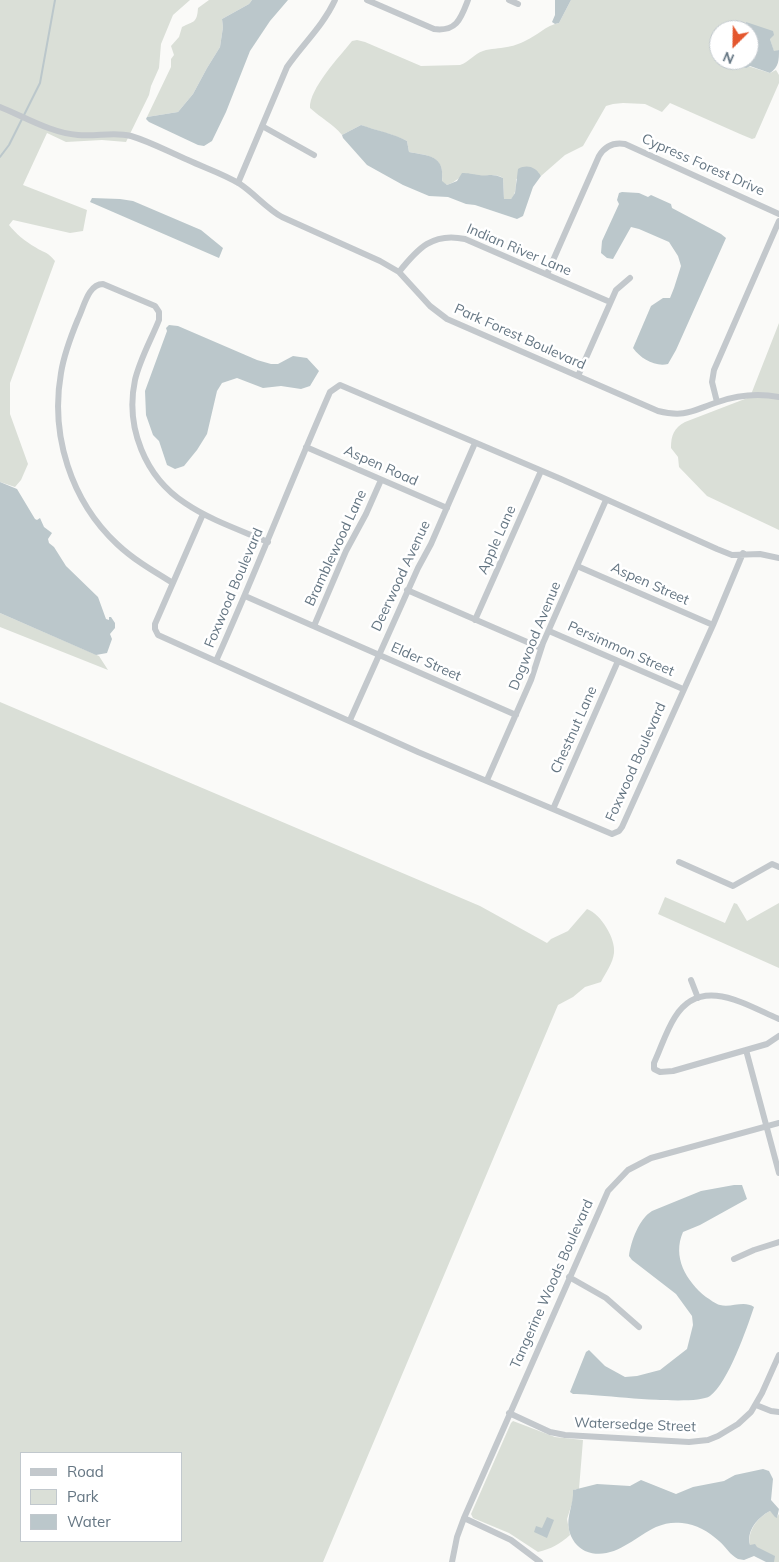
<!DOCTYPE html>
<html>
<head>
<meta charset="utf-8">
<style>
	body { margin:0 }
	#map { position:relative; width:779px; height:1562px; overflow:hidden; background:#fafaf8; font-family:Mulish,sans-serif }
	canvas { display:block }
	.legend { position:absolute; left:20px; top:1452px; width:162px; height:90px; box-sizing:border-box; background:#fff; border:1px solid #c1c8cd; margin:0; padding:6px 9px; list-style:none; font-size:15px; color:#657683 }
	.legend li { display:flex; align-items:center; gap:10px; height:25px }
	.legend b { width:25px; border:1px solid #c1c8cd }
	.north { position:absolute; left:709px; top:20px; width:50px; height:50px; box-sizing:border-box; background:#fff; border:1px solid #c1c8cd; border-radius:50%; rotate:203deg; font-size:14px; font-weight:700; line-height:20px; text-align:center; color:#657683 }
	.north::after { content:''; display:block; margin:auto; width:18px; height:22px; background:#e4572e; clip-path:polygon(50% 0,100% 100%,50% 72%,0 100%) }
</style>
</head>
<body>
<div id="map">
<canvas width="779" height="1562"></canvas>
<ul class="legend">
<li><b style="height:6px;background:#c3c8cc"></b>Road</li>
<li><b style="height:14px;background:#dadfd7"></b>Park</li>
<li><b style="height:14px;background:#bbc7cb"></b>Water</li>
</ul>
<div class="north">N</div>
</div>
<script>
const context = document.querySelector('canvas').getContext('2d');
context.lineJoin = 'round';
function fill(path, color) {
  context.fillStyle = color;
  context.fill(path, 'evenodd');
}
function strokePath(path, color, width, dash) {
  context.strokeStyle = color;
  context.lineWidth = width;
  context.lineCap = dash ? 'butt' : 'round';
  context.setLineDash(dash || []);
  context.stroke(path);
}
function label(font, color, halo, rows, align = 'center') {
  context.font = font + ' Mulish,sans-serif';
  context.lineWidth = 5;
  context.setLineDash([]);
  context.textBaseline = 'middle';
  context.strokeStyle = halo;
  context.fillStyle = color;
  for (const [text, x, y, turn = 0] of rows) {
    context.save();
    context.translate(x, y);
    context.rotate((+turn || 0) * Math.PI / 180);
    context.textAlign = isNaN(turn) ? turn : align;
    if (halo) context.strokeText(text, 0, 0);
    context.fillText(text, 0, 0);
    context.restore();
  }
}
const green = new Path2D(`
	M 0,0 L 190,0 L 173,15 L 161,44 L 159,68 L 151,86 L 149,95 L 126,142 L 102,140 L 66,142 L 47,133 L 23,185 L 87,210 L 83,231 L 70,233 L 13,220 L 9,225 C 15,233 26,242 35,247 C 44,253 47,251 55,261 L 10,383 L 10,414 L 28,464 L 21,480 L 15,487 L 0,482 Z
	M 209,0 L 252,0 L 249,4 L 222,19 L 223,27 L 220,47 L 207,68 L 193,94 L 178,112 L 147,117 L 171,67 L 171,59 L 174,55 L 171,46 L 179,37 L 182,27 C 194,21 197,23 198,8 Z
	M 571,0 L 779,0 L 779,50 L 774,52 L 770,39 L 746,22 L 745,29 L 733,27 L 732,30 L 719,30 L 719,60 L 729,60 L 770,73 L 776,70 L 779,75 L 779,83 L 755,138 L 752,139 L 740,134 L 670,103 L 662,112 L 645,104 L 623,103 L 613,104 L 606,106 L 583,146 L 565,155 L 541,176 L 538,172 L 516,179 C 516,187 516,194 511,199 L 504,200 L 503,178 C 493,172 489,177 480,176 C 473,175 468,172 461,177 C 456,180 453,183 447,185 L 442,182 C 445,155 429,156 409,152 L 407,141 C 396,135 374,130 361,125 L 342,135 C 333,124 321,118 310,108 C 309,89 340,56 352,41 L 357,40 L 365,42 L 421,66 L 460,65 C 469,62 474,54 483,51 C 491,48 499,49 507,47 C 510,47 522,43 525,41 C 537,36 546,25 559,23 Z
	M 779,323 L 779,530 L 707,496 L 679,467 L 678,457 L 671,448 C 671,435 674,428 685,422 L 750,397 Z
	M 0,613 L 99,656 L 108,670 L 0,627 Z
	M 0,702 L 480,906 L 547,943 L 551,939 L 568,931 L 587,909 C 601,914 616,939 614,953 C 613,963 605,974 601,982 L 585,987 L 573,997 L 558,1005 L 323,1562 L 0,1562 ZM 21,1453 L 181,1453 L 181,1541 L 21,1541 Z
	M 665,897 L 725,923 L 734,903 L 737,904 L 747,921 L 779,903 L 779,968 L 658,914 Z
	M 513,1421 L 555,1437 L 583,1440 L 579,1489 L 575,1489 L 573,1493 L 574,1497 L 567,1519 L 570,1535 C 560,1544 551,1549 538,1552 L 509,1533 L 473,1518 L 471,1514 L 511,1423 Z
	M 770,1511 L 777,1517 L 779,1514 L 779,1562 L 774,1562 L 774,1556 L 750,1545 C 747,1531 758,1517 770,1511 Z`);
const water = new Path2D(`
	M 252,0 L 288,0 L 270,21 L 250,51 L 226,112 L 212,141 L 204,146 L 198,145 L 149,122 L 146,119 L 147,117 L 178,112 L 193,94 L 207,68 L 220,47 L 223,27 L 222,19 L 249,4 Z
	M 555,0 L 571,0 L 559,23 L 555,24 L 552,22 L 555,15 Z
	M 746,22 L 773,31 L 774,35 L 770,39 L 774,51 L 779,50 C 779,60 779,67 770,73 L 750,66 L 746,68 L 729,60 L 749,60 L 749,30 L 732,30 L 733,27 L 745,29 Z
	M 361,125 C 375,130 395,134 407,141 L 409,152 C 429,156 445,155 442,181 L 447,185 L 457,181 L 462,173 C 468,173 472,174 479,175 C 488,177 490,172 503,178 L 504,199 L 511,199 L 515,193 L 518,169 C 527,164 536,167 541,176 L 533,187 L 523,216 L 517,219 L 475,205 L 466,204 L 448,197 L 429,196 L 403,185 L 367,165 L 343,138 L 342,135 Z
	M 622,192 L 639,193 L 648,197 L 651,195 L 671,204 L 672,208 L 721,234 L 726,238 L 676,350 L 668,364 C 655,367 641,359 633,348 L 651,306 L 663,298 L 670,298 L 674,288 L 681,266 L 678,256 L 669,242 L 639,229 L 631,227 L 613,259 L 607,258 L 601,253 L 602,241 L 619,204 L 617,200 L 619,193 Z
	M 92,198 L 120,199 L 133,201 L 201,230 L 223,248 L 219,258 L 90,202 Z
	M 169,325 L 178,326 L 257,360 L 271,364 L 278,364 L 293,356 L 307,358 L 319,371 L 310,386 L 301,389 L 281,386 L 263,388 L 237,378 L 222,383 L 217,391 L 207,434 L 197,450 L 184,466 L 175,469 L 167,465 L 159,441 L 153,435 L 146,415 L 145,391 L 167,331 L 166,328 Z
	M 0,482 L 17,489 L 35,519 L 37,520 L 40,518 L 44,527 L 52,533 L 48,539 L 49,543 L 54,547 L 66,566 L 98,597 L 106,619 L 109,620 L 109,617 L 111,617 L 115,623 L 115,628 L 110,634 L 112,639 L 107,653 L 96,655 L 0,613 Z
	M 734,1185 L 742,1185 L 747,1199 L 700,1225 L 683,1232 C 672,1257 686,1281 706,1297 C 710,1299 715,1304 720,1305 C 731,1308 744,1300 754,1307 C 747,1328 728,1383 710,1396 C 693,1407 598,1394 573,1394 L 570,1392 L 586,1352 L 589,1350 L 605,1366 L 625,1377 L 637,1376 L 660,1370 L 687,1349 L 693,1325 L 692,1316 L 676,1294 L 632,1260 L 629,1256 C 631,1241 639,1219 652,1211 L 701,1191 Z
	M 763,1469 L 769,1471 L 773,1479 L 771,1500 L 779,1509 L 777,1518 L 775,1517 L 770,1511 C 758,1517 746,1531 750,1545 L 755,1544 L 757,1547 L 775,1556 L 774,1562 L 766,1562 L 754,1556 L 744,1560 L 738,1559 C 730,1555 726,1547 719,1541 C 709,1532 696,1524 682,1523 C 673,1522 665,1523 656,1527 C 633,1538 612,1562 585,1551 C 577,1547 571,1539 569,1530 C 566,1516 574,1504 573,1490 L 597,1484 L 630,1486 L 641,1480 L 676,1494 L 693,1487 L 724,1481 L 735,1475 Z
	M 547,1517 L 554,1520 L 547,1538 L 534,1532 L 536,1526 L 542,1528 Z`);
const stream = new Path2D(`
	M 0,157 L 9,145 L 40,83 L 55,0`);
const street = new Path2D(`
	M 367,0 L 434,29 C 457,32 461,18 468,0
	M 509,0 L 518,4
	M 0,107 C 25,117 51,133 78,135 C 97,137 113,131 131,136 C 151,142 169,152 188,160 C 205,168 224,174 240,184 C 255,194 266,208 282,217 L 380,261 L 399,272 L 430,306 L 447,319 L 658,411 C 686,418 693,410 718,402 C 738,395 757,393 779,397
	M 262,126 L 314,155
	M 238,183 L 287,67 C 303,44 323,26 335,0
	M 399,272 C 418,248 433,232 465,239 L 610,302
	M 547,274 L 599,156 C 605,146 613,142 625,144 L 779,214
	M 578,376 L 616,290 L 630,278
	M 717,402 L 712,382 L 714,370 L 779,221
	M 306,447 L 447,508
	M 203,514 L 155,624 L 155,629 L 158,635 L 418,752 L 612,834 L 619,831 L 622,827 L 713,625 L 743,553
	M 577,566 L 713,625
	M 173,583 C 153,571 134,560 117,544 C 71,501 50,435 61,373 C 64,354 71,336 78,319 C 84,307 88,284 103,284 L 155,306 L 159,312 L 159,320 C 151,340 140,359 135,380 C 125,427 145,477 185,503 C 210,520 240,530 268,542
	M 407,590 L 541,648
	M 245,596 L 516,715
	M 475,620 L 541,471
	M 314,626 L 346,551 L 366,514 L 381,480
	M 549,631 L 683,689
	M 216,661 C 256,572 291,481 330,392 L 340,385 L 561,479 L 717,549 L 732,555 L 760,554 L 779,558
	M 350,720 L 418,568 L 431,544 L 475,443
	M 487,780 L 531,680 L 543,643 L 606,500
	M 553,809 L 618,661
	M 679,862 L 733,886 L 772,864 L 779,867
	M 691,980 L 698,998
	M 779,1019 C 746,1005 701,975 675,1017 C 666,1031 661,1048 654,1063 L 654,1069 L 660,1072 L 673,1071 L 767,1044 L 779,1036
	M 746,1050 L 779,1173
	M 734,1259 L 754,1250 L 779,1242
	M 569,1277 L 606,1298 L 639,1327
	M 756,1405 L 771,1411 L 779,1412
	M 509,1413 L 550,1432 L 565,1435 L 689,1442 L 708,1440 L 718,1436 L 738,1424 L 751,1412 L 762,1393 L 779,1355
	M 464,1518 L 511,1540 L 540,1562
	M 452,1562 L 457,1537 L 464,1518 L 608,1191 L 628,1170 L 651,1158 L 779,1123`);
const streetNames = [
	["Cypress Forest Drive",703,165,24],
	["Indian River Lane",519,250,23],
	["Park Forest Boulevard",520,337,24],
	["Aspen Road",381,466,24],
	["Apple Lane",497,540,-66],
	["Bramblewood Lane",336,548,-65],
	["Deerwood Avenue",401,576,-65],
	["Aspen Street",650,584,24],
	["Foxwood Boulevard",234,588,-67],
	["Dogwood Avenue",535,636,-68],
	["Persimmon Street",621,649,24],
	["Elder Street",426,662,24],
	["Chestnut Lane",574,730,-66],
	["Foxwood Boulevard",636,762,-66],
	["Tangerine Woods Boulevard",552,1284,-66],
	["Watersedge Street",635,1425,2]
];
fill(green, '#dadfd7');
fill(water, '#bbc7cb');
strokePath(stream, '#bbc7cb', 2);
strokePath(street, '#c3c8cc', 6);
label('14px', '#657683', '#fff', streetNames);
</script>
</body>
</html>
